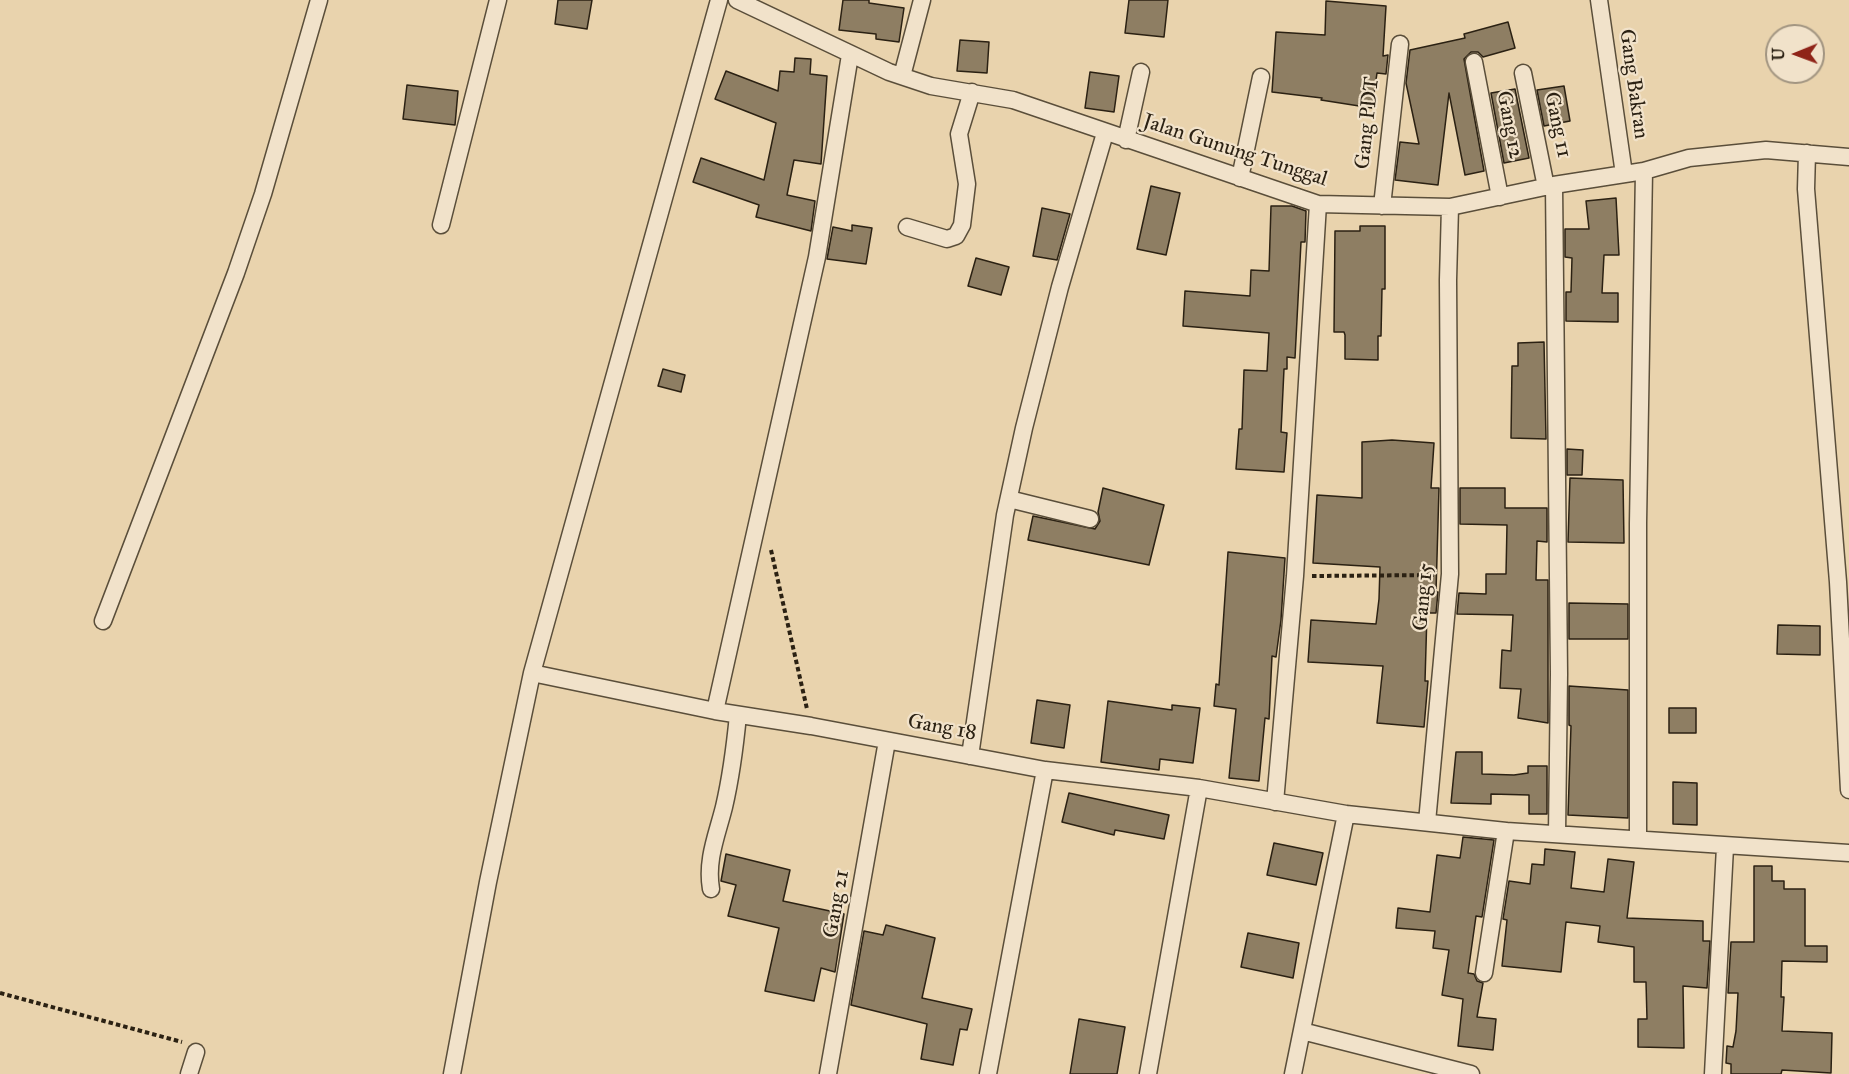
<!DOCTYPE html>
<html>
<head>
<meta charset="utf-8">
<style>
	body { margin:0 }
	#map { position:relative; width:1849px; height:1074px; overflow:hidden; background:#e9d3ad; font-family:"IM FELL Great Primer",serif }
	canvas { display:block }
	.north { position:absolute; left:1765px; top:24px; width:60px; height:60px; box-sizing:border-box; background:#f1e2ca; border:2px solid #a29581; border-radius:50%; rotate:269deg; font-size:16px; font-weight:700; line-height:24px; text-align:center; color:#2b2113 }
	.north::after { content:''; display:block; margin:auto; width:21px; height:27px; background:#8f2418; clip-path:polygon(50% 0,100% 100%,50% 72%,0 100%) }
</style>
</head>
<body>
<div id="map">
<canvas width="1849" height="1074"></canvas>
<div class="north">U</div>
</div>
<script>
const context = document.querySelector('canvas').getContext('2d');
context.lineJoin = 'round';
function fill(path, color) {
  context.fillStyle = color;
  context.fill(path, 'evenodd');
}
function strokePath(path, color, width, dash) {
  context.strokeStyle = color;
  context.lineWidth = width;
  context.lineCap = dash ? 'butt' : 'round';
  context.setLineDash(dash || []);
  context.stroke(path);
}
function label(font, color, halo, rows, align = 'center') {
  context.font = font + ' "IM FELL Great Primer",serif';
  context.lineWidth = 4.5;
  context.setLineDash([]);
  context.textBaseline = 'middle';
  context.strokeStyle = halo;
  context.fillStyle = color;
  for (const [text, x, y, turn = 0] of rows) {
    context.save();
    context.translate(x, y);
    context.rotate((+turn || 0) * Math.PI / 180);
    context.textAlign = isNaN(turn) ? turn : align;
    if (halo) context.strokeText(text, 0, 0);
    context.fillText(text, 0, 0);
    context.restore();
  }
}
const building = new Path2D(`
	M 558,0 L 592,0 L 587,29 L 555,24 Z
	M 843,0 L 869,0 L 869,3 L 904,8 L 899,42 L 876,39 L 876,34 L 839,30 Z
	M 1129,0 L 1168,0 L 1164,37 L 1125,33 Z
	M 1326,1 L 1386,6 L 1383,56 L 1388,55 L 1386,74 L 1377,73 L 1372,108 L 1321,100 L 1322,98 L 1272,92 L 1276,32 L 1325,35 Z
	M 1508,22 L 1515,48 L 1483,57 L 1478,52 L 1471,52 L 1464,59 L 1484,171 L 1465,175 L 1449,93 L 1438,185 L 1395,180 L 1400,142 L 1419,144 L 1406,83 L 1410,50 L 1465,38 L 1464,34 Z
	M 960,40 L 989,42 L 987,73 L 957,71 Z
	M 795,58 L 811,59 L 810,74 L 827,76 L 821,164 L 794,160 L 787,195 L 815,201 L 811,231 L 756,217 L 759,205 L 693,182 L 701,158 L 764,180 L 776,123 L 715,99 L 726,71 L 778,91 L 780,71 L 794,72 Z
	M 1090,72 L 1119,76 L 1114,112 L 1085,108 Z
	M 407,85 L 458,91 L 455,125 L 403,119 Z
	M 1564,86 L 1570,121 L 1544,126 L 1537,90 Z
	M 1515,89 L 1529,158 L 1504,163 L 1491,93 Z
	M 1151,186 L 1180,193 L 1166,255 L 1137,249 Z
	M 1616,198 L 1619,255 L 1604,255 L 1602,293 L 1618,293 L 1618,322 L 1566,321 L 1566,292 L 1571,292 L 1572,258 L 1565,257 L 1565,229 L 1589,229 L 1586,201 Z
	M 1271,206 L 1292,206 L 1306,211 L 1305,242 L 1301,242 L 1295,358 L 1287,357 L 1287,369 L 1284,369 L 1281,432 L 1287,433 L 1284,472 L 1236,469 L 1239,429 L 1242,429 L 1244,370 L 1267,371 L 1269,333 L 1183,326 L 1185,291 L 1250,296 L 1251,270 L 1269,271 Z
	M 1042,208 L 1070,214 L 1057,260 L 1033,256 Z
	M 852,225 L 872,228 L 866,264 L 827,259 L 833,227 L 852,231 Z
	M 1360,226 L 1385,226 L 1385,289 L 1382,289 L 1381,336 L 1378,336 L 1378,360 L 1345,359 L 1345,335 L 1344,332 L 1334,332 L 1335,231 L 1360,231 Z
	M 976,258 L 1009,267 L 1001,295 L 968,286 Z
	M 1544,342 L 1546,439 L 1511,438 L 1512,366 L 1518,366 L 1518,343 Z
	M 663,369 L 685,375 L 681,392 L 658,386 Z
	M 1392,440 L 1434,443 L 1431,488 L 1439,488 L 1436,592 L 1438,592 L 1436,613 L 1427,613 L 1425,681 L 1428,681 L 1424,727 L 1377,723 L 1383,666 L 1308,662 L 1311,620 L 1376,624 L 1379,599 L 1380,567 L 1313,563 L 1317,495 L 1362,498 L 1362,442 Z
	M 1567,449 L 1583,450 L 1582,475 L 1567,475 Z
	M 1570,478 L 1623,480 L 1624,543 L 1568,542 Z
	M 1103,488 L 1164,505 L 1149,565 L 1028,540 L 1033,516 L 1095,529 L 1100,521 L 1098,512 Z
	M 1460,488 L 1505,488 L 1505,508 L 1547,508 L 1547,542 L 1537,541 L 1536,580 L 1548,580 L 1548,723 L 1518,718 L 1521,689 L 1500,688 L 1502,650 L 1511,651 L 1513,615 L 1457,614 L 1459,593 L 1486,594 L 1486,574 L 1506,574 L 1507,525 L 1460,524 Z
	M 1228,552 L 1285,558 L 1281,620 L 1276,657 L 1272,656 L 1269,719 L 1265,718 L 1259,781 L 1229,778 L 1236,709 L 1214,706 L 1216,684 L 1219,685 Z
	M 1569,603 L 1628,604 L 1628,639 L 1569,639 Z
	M 1778,625 L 1820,626 L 1820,655 L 1777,654 Z
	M 1569,686 L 1628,690 L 1628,818 L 1568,815 L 1571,726 L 1569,725 Z
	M 1037,700 L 1070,705 L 1064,748 L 1031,743 Z
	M 1108,701 L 1172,710 L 1172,705 L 1200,708 L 1193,763 L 1160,759 L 1159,770 L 1101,762 Z
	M 1669,708 L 1696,708 L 1696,733 L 1669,733 Z
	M 1456,752 L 1482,752 L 1482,774 L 1514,775 L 1528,773 L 1528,766 L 1547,766 L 1547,814 L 1529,814 L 1529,795 L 1491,794 L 1491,804 L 1451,803 Z
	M 1673,782 L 1697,783 L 1697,825 L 1673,824 Z
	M 1069,793 L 1169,815 L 1164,839 L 1115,830 L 1114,835 L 1062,822 Z
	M 1463,837 L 1494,840 L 1482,917 L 1476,916 L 1468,973 L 1474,974 L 1477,981 L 1483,983 L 1477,1017 L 1496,1019 L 1493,1050 L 1458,1046 L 1463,999 L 1442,995 L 1449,950 L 1433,948 L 1435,931 L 1396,928 L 1398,908 L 1430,912 L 1437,855 L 1460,858 Z
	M 1274,843 L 1323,853 L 1316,885 L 1267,875 Z
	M 1545,849 L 1575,852 L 1571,888 L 1604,892 L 1608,859 L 1634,862 L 1627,918 L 1703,921 L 1703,941 L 1710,941 L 1707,988 L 1683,986 L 1684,1048 L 1638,1047 L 1638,1019 L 1647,1019 L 1646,982 L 1634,982 L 1634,947 L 1598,942 L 1600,926 L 1566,922 L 1561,972 L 1502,966 L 1507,920 L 1503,919 L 1509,881 L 1530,884 L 1532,864 L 1544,865 Z
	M 726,854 L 790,870 L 783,901 L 844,914 L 835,972 L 821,968 L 814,1001 L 765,991 L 779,928 L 728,916 L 736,885 L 721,881 Z
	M 1754,866 L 1772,866 L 1772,881 L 1784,881 L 1784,889 L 1805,889 L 1805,946 L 1827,946 L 1827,962 L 1782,961 L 1781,997 L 1784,997 L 1782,1031 L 1832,1033 L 1831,1073 L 1782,1070 L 1781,1074 L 1731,1074 L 1731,1064 L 1726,1063 L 1727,1046 L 1733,1047 L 1736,1031 L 1738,993 L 1728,993 L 1731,942 L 1754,942 Z
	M 886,925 L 935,938 L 922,998 L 972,1009 L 967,1030 L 960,1029 L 953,1065 L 921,1059 L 927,1024 L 851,1005 L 864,931 L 883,935 Z
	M 1248,933 L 1299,943 L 1293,978 L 1241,967 Z
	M 1079,1019 L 1125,1027 L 1117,1074 L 1070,1074 Z`);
const path = new Path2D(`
	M 771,550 L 807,709
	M 1312,576 L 1434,575
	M 0,993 L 182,1042`);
const street = new Path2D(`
	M 737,0 L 889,72 L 931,86 L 1013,100 L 1318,204 L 1450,207 L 1554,185 L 1644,171 L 1689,158 L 1766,150 L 1849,157
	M 1599,0 L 1624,174
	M 1474,62 L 1500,197
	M 1523,73 L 1546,187
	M 902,76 L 922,0
	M 1126,140 L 1141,72
	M 1807,153 L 1806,189 L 1838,582 L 1849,790
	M 1240,178 L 1261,77
	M 1554,185 L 1559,674 L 1557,834
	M 1382,206 L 1400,44
	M 441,225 L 498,0
	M 907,227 L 947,239 L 956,236 L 962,225 L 967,184 L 959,134 L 972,92
	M 1009,499 L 1090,519
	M 103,621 L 236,273 L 263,194 L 319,0
	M 532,673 L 715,711 L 811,726 L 1045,770 L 1199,788 L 1346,814 L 1506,831 L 1849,853
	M 715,711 L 817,257 L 850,55
	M 970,756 L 1005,515 L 1024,428 L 1060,287 L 1105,133
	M 1275,802 L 1295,576 L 1318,204
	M 1427,822 L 1450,574 L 1448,280 L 1450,207
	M 1638,839 L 1638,523 L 1644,171
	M 711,889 C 706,860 717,835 724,807 C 731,777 735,746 738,715
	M 1484,973 L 1506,831
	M 1302,1031 L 1471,1074
	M 189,1074 L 196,1052
	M 452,1074 L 488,882 L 532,673 L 719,0
	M 828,1074 L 887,741
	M 988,1074 L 1045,770
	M 1148,1074 L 1199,788
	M 1293,1074 L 1346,814
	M 1713,1074 L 1725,847`);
const streetNames = [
	["Gang Bakran",1633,84,82],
	["Gang PDT",1368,123,-84],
	["Gang 12",1509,125,79],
	["Gang 11",1557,125,78],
	["Jalan Gunung Tunggal",1235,151,18],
	["Gang 15",1424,597,-85],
	["Gang 18",942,728,10],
	["Gang 21",837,904,-80]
];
fill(building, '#8e7e63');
strokePath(building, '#2b2113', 1.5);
strokePath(street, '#5a4e3a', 19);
strokePath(path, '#2b2113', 4, [4.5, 3]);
strokePath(street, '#f1e2ca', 16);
label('21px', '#2b2113', '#f1e2ca', streetNames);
</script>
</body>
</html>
